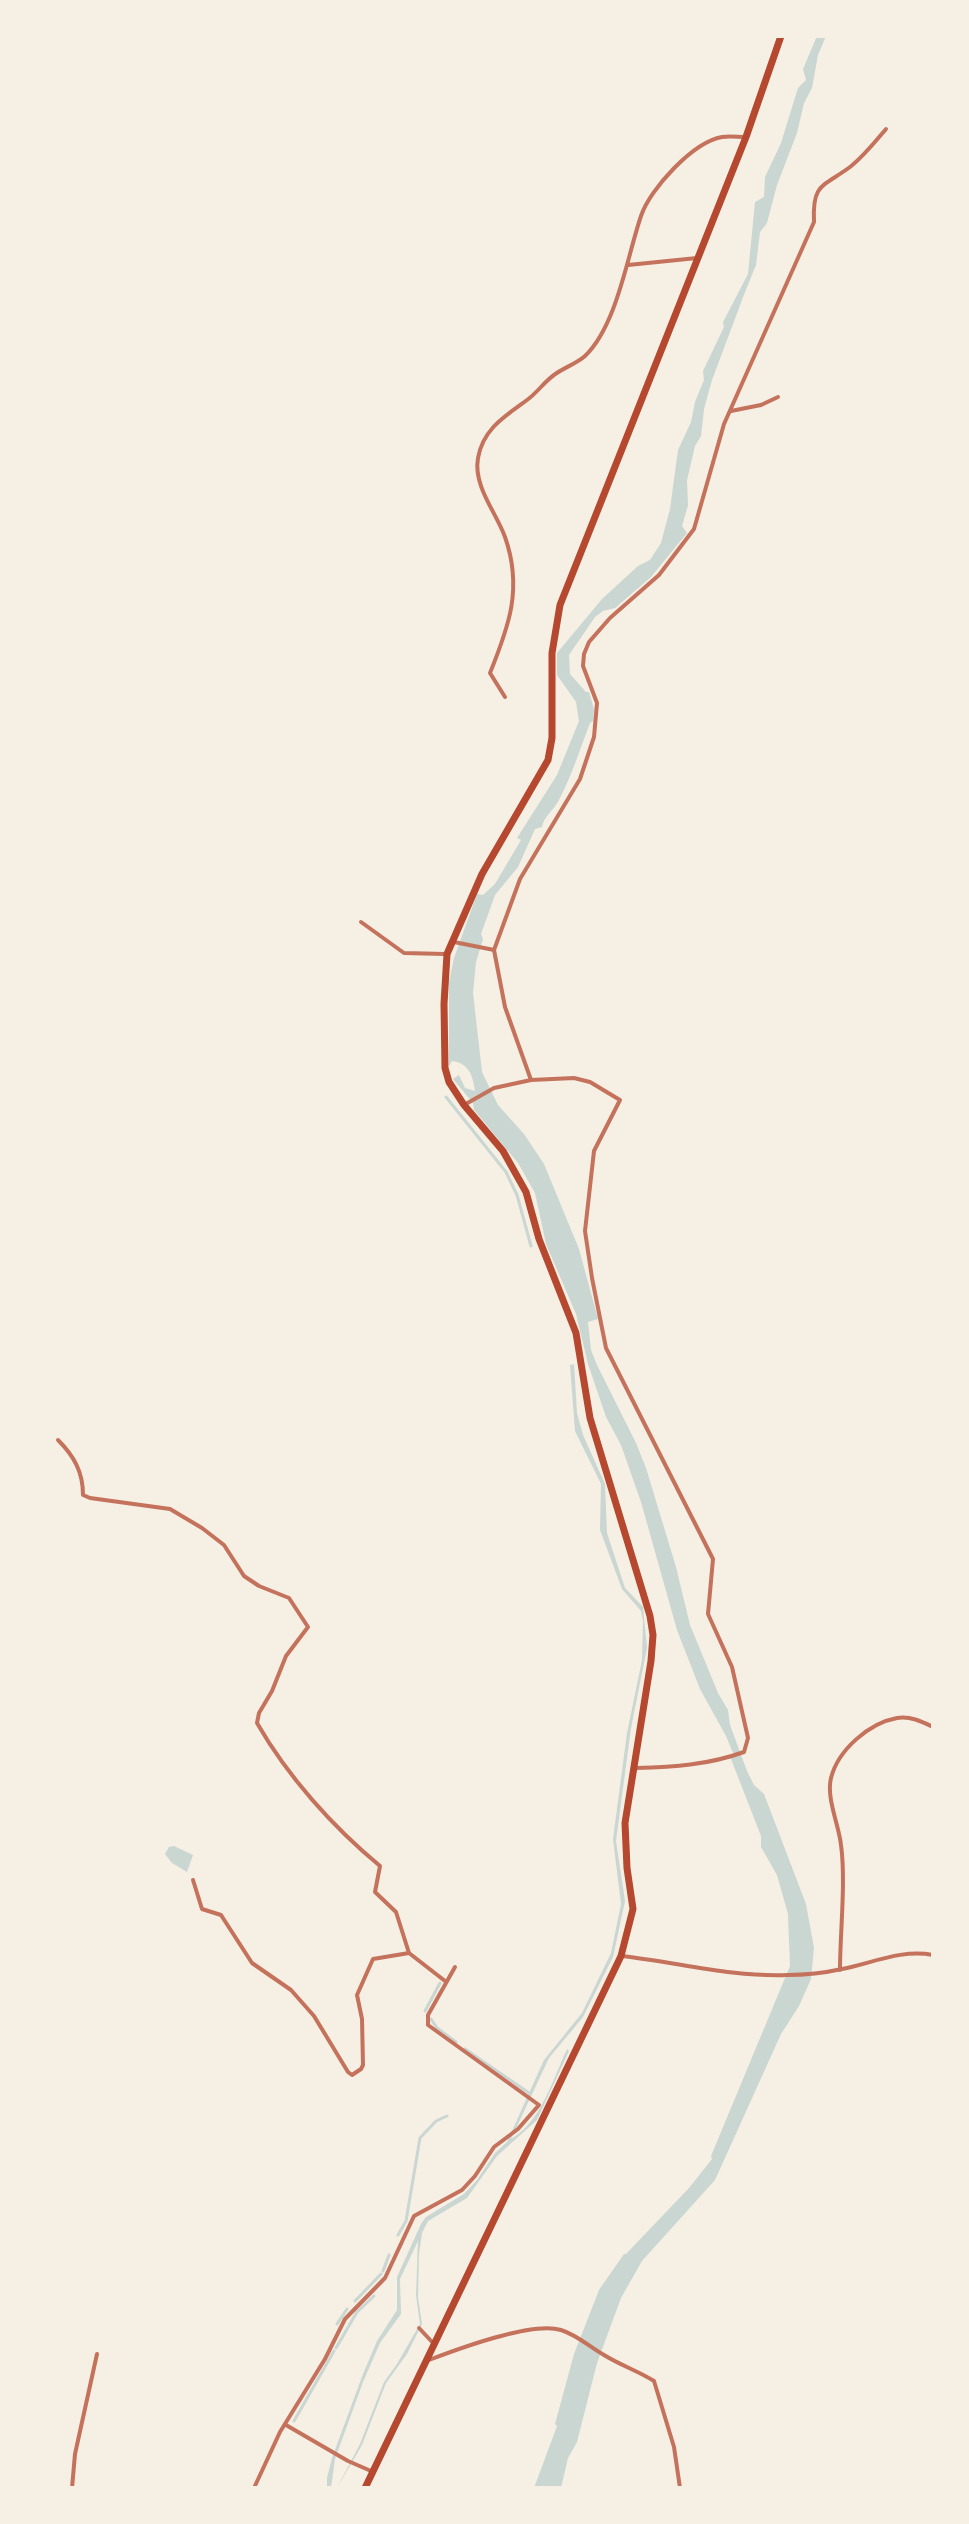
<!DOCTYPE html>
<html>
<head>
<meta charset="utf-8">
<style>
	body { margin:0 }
	#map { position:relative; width:969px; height:2524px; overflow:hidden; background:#f6efe4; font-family:"Roboto Condensed",sans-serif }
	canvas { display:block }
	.frame { position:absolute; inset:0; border:38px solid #f6efe4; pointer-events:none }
</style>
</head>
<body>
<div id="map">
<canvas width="969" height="2524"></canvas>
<div class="frame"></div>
</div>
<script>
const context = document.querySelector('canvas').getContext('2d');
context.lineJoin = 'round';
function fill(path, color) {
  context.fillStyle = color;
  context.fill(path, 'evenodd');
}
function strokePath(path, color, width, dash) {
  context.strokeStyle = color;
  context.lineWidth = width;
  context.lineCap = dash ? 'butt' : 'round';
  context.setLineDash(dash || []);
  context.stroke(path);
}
const water = new Path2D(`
	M 817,36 L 826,36 L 818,55 L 812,88 L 804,103 L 797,133 L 777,185 L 767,223 L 760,232 L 756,265 L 745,292 L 712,380 L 704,409 L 701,436 L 695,446 L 687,480 L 688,505 L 682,526 L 687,533 L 651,577 L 615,608 L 603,611 L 595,617 L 569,655 L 570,674 L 586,692 L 589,692 L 594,709 L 593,721 L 590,723 C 580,749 572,775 559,800 C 554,810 544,816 542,827 L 535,829 L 518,867 L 495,895 L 481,934 L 483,939 L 476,962 L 473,993 L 482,1072 L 498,1105 L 524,1134 L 544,1164 L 579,1249 L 598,1319 L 588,1322 L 591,1350 L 597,1365 L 636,1443 L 646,1468 L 676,1567 L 690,1625 L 718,1693 L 728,1710 L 730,1725 L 747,1771 L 754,1785 L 764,1794 L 806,1904 L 814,1948 L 811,1979 L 799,2006 L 781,2034 L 715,2180 L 642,2261 L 621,2298 L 597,2363 L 577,2442 L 568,2458 L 561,2488 L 534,2488 L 557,2426 L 555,2424 L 574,2354 L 599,2290 L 624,2254 L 626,2254 L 689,2188 L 712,2159 L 711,2156 L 790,1966 L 788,1914 L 777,1875 L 761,1847 L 761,1836 L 731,1759 L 733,1753 L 726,1736 L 700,1689 L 677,1630 L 641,1502 L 621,1445 L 606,1417 L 588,1364 L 576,1314 L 546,1244 L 535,1193 L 518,1163 L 474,1110 L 473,1103 L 453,1079 L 459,1075 L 465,1088 L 475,1091 C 473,1076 469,1063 452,1061 L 449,1066 L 449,982 L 454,958 L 477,894 L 483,895 L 495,884 L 521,840 L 517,838 L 557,775 L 579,721 L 576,702 L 557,675 L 557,653 L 602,599 L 638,566 L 650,560 L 661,543 L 670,509 L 678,450 L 691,422 L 695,402 L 704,380 L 703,371 L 724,327 L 723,322 L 748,274 L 755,202 L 764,197 L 765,177 L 781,143 L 798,88 L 806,80 L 803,69 Z
	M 574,1364 L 577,1413 L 583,1435 L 605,1484 L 607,1533 L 625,1588 L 643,1607 L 647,1648 L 631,1728 L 616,1841 L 625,1901 L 613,1957 L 583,2017 L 549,2058 L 511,2139 C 541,2122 553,2079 567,2049 L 569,2051 L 537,2120 L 497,2156 L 467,2198 L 428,2221 L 422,2233 L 419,2254 L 418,2297 L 422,2324 L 407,2354 L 386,2383 L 362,2445 L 337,2488 L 360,2444 L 384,2382 L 397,2364 L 420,2324 L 416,2295 L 418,2241 L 400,2279 L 401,2314 L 380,2343 L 363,2382 L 335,2459 L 331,2488 L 327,2488 L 327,2478 L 332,2458 L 363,2374 L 377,2341 L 397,2310 L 397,2277 L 421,2224 L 426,2217 L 464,2194 L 477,2180 L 495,2153 L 507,2142 L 544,2060 L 582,2013 L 611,1953 L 621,1904 L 613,1839 L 627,1733 L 642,1660 L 643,1621 L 641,1611 L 622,1589 L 600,1530 L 601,1484 L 575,1431 L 570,1365 Z
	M 174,1846 L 193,1855 L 187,1872 L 172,1863 L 165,1854 L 169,1847 Z`);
const stream = new Path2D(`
	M 446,1097 L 506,1172 L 517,1195 L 531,1246
	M 425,2011 L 440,1983
	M 431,2019 L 437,2028 L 456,2042
	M 465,2049 L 529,2093
	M 398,2235 L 406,2221 L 420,2138 L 436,2121 L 447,2116
	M 383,2271 L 389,2255
	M 355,2301 L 381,2274
	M 337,2324 L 347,2309
	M 336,2348 L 357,2312 L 374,2296
	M 294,2421 L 334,2351`);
const minor = new Path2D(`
	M 628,265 L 697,258
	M 731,411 L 761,405 L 778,397
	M 505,697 L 490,673 C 509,626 523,588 505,537 C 496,512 473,486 478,458 C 483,429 505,416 527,400 C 537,393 544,382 554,375 C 563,368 576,364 585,356 C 617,325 627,257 641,216 C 650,189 693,142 722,137 C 729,136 738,137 746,137
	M 361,922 L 404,953 L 445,954
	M 454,942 L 494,950
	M 531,1080 L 505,1007 L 494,950 L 520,879 L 580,779 L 594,737 L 597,703 L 583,666 L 584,654 L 589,642 L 610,618 L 659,575 L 694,529 L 724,424 L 814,222 C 812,183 823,187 850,167 C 863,157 875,142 886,129
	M 464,1105 L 494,1088 L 531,1080 L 574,1078 L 590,1082 L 620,1100 L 594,1151 L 585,1231 L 592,1278 L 606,1348 L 713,1559 L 708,1614 L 732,1667 L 748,1738 L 744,1752 C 708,1765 673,1767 636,1768
	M 58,1440 C 74,1456 83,1472 83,1495 L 90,1498 L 170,1509 L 202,1528 L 224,1545 L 244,1576 L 259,1586 L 289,1598 L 308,1627 L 286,1656 L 272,1691 L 259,1713 L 257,1723 C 288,1777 333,1827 380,1866 L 375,1892 L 396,1912 L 409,1953 L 445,1981
	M 193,1880 L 202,1909 L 221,1915 L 252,1963 L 291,1990 L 314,2016 L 348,2072 L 352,2075 L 361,2069 L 363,2065 L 362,2019 L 357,1995 L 373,1959 L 409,1953
	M 621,1956 C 677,1962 730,1977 787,1975 C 805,1975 824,1973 842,1969 C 873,1963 901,1949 933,1955
	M 455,1967 L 428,2015 L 428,2025 L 539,2105
	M 840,1970 C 840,1933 846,1881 841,1845 C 839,1825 826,1798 831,1778 C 838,1750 869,1723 897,1718 C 910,1716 921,1721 933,1727
	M 419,2328 L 433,2343
	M 429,2360 C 458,2349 532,2321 561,2330 C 577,2335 590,2347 604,2355 C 620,2365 638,2371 654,2381 L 674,2447 L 680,2488
	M 286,2425 L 348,2461 L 371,2471
	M 72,2488 L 75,2454 L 97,2354
	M 254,2488 L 280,2432 L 325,2359 L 345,2319 L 385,2278 L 414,2216 L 462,2190 L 475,2176 L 494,2147 L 518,2129 L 539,2105`);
const primary = new Path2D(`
	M 365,2488 L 621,1956 L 633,1909 L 627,1868 L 625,1823 L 651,1661 L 653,1635 L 650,1616 L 590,1418 L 576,1333 L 539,1239 L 526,1192 L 503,1151 L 464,1105 L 449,1082 L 445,1068 L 444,1004 L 447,954 L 482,874 L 548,760 L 552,738 L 552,653 L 560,605 L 746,137 L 781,36`);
fill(water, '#c9d6d2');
strokePath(stream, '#c9d6d2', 3);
strokePath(minor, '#c5725c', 4);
strokePath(primary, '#b5482f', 7);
</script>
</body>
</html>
